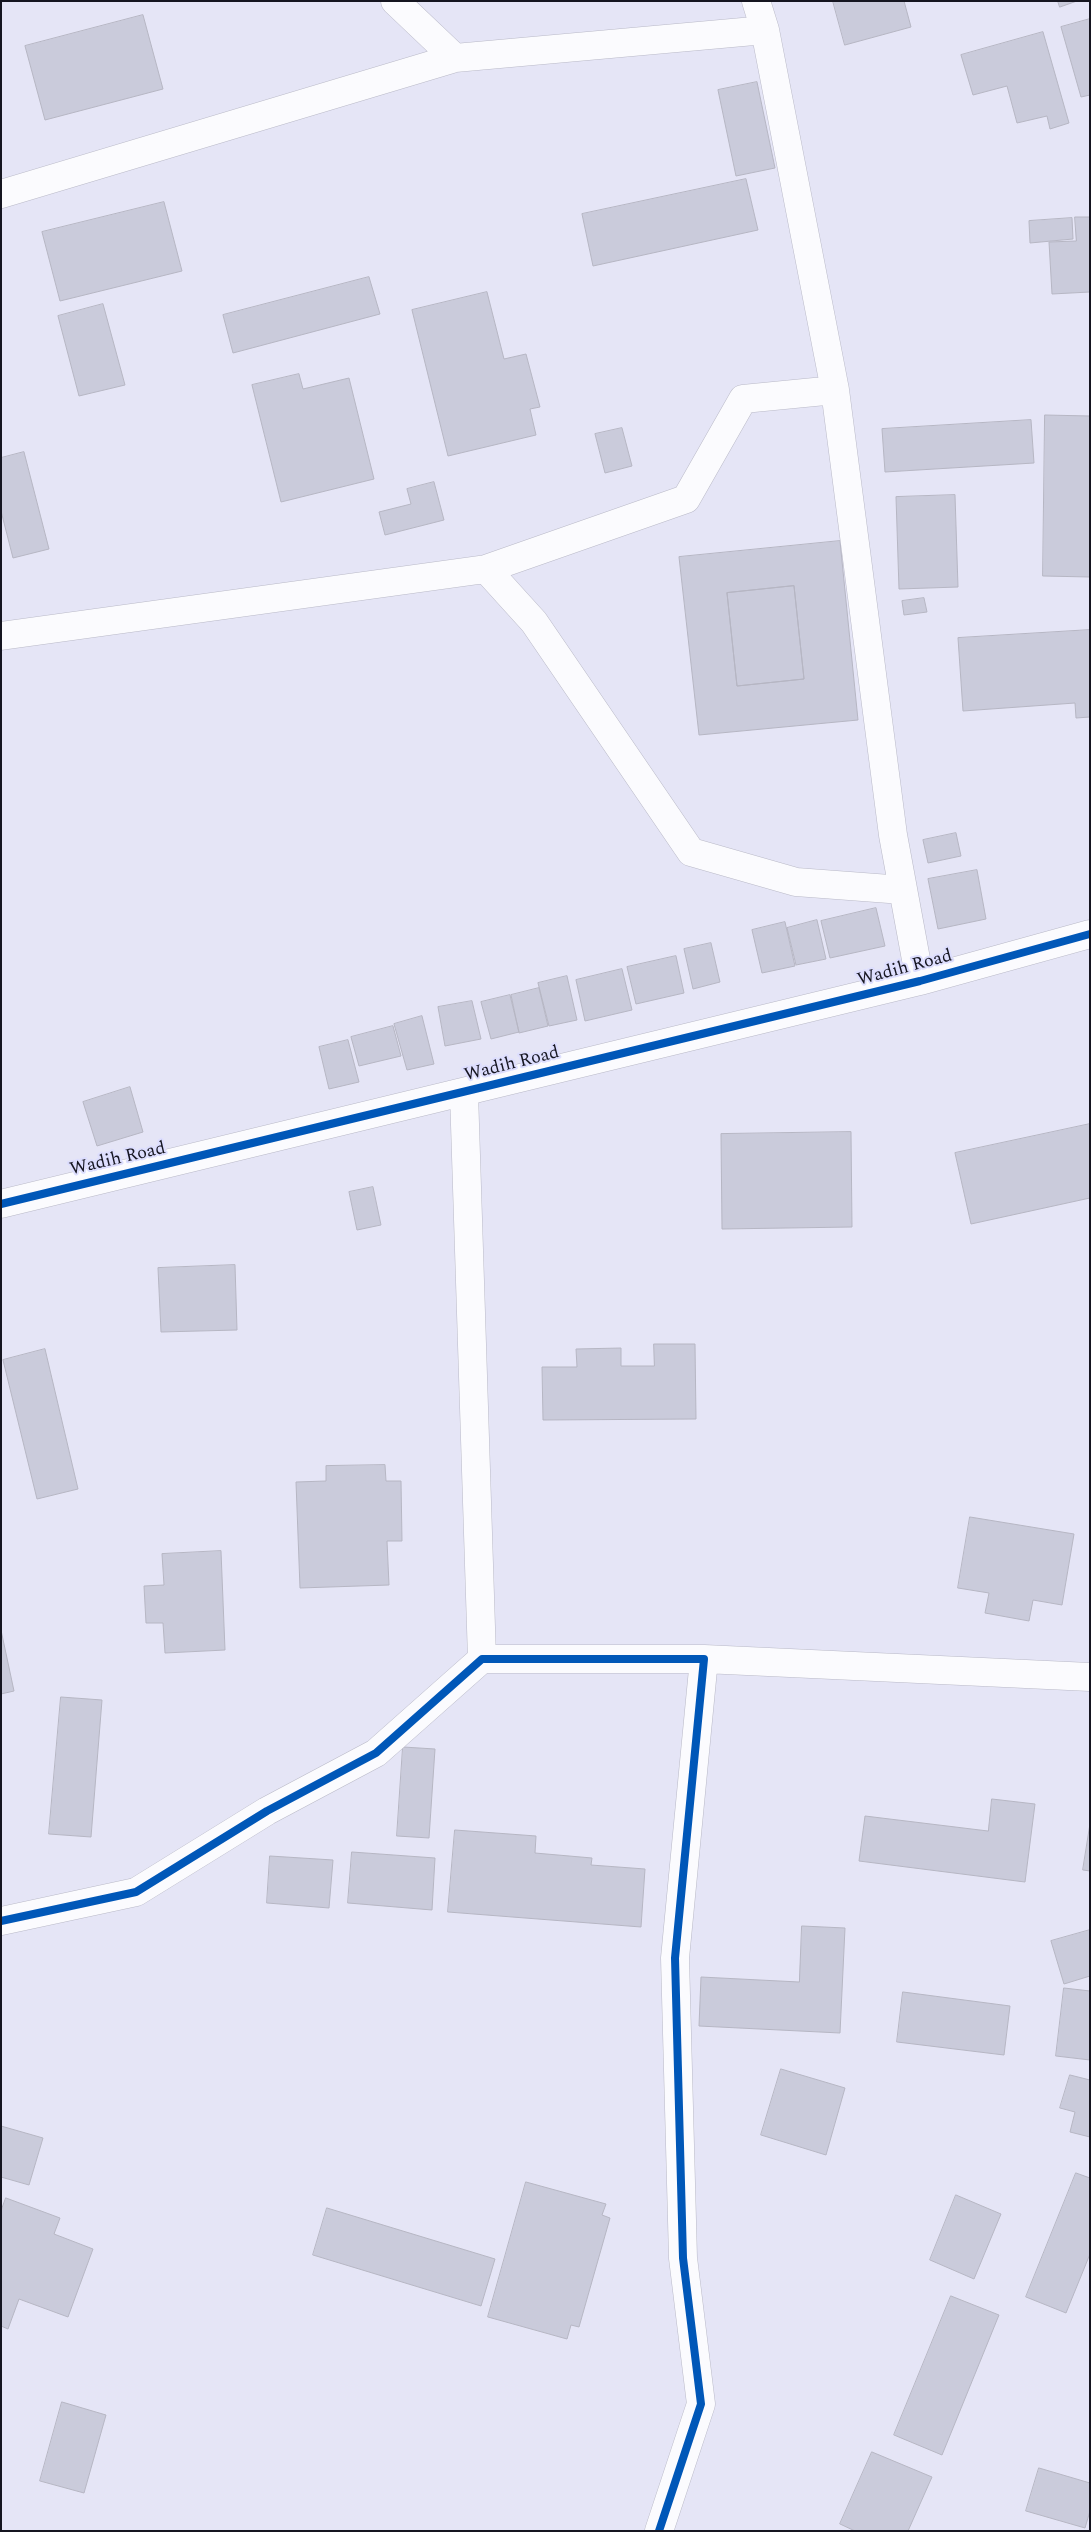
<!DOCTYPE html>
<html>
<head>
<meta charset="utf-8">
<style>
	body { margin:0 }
	#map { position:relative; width:1091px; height:2532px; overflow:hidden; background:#e5e5f6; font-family:Spectral,serif }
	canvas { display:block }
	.frame { position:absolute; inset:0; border:2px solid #151520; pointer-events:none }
</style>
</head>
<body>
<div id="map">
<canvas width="1091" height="2532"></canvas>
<div class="frame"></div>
</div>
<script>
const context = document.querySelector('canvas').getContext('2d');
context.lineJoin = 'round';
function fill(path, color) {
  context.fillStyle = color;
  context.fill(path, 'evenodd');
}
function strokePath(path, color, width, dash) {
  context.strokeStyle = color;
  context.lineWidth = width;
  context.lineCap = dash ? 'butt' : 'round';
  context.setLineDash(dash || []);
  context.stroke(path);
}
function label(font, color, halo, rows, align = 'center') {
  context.font = font + ' Spectral,serif';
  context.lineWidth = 4;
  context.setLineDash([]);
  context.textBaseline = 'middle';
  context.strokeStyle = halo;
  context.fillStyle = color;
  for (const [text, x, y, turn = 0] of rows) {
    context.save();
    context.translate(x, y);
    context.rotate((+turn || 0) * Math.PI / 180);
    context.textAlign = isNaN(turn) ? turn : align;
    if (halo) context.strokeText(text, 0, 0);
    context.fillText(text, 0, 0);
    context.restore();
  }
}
const building = new Path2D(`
	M 833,1 L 904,1 L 911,27 L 845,45 Z
	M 1058,1 L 1077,1 L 1060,7 Z
	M 143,15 L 163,89 L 45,120 L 25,46 Z
	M 1090,19 L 1090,95 L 1081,97 L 1061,27 Z
	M 1043,32 L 1069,123 L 1050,129 L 1047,116 L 1017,123 L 1007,86 L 973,95 L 961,55 Z
	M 757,82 L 775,168 L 736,176 L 718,90 Z
	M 746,179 L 758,230 L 593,266 L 582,214 Z
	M 164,202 L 182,271 L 60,301 L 42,232 Z
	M 1075,217 L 1090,217 L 1090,292 L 1052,294 L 1049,242 L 1076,241 Z
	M 1072,218 L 1073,239 L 1030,243 L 1029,221 Z
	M 369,277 L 380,314 L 233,353 L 223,315 Z
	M 487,292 L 504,359 L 526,354 L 540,407 L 530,409 L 536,435 L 448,456 L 412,310 Z
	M 103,304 L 125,385 L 79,396 L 58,316 Z
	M 299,374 L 303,389 L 349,378 L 374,479 L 281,502 L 252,385 Z
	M 1045,415 L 1090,416 L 1090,577 L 1043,576 Z
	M 1031,420 L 1034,463 L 885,472 L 882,429 Z
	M 622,428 L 632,466 L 605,473 L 595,434 Z
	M 24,452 L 49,549 L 13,558 L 1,511 L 1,458 Z
	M 434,482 L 444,520 L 385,535 L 379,512 L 411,504 L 407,489 Z
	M 955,495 L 958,587 L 899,589 L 896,497 Z
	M 840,541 L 858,720 L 699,735 L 679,557 ZM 794,586 L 804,679 L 737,686 L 727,593 Z
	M 794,586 L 804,679 L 737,686 L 727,593 Z
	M 924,598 L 927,612 L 904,615 L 902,601 Z
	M 1090,630 L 1090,717 L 1076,718 L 1075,703 L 963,711 L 958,638 Z
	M 956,833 L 961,856 L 928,863 L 923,840 Z
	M 977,870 L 986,919 L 938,929 L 928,879 Z
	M 876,908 L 885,946 L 830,958 L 821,921 Z
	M 817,920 L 826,959 L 796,965 L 787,928 Z
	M 785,922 L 795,966 L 762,973 L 752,930 Z
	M 711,943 L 720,982 L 693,989 L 684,949 Z
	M 676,956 L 684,993 L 636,1004 L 627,967 Z
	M 622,969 L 632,1010 L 585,1021 L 576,980 Z
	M 567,976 L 577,1020 L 549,1026 L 538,983 Z
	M 539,988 L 548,1026 L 519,1033 L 511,995 Z
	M 510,995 L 519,1032 L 491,1039 L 481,1002 Z
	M 472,1001 L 481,1039 L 445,1046 L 438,1007 Z
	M 422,1016 L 434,1064 L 407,1070 L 394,1024 Z
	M 393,1026 L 401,1056 L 359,1066 L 351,1037 Z
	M 348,1040 L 359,1082 L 329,1089 L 319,1047 Z
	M 130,1087 L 143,1132 L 97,1146 L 83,1102 Z
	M 1090,1124 L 1090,1198 L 971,1224 L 955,1153 Z
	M 851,1132 L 852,1227 L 722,1229 L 721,1134 Z
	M 373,1187 L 381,1225 L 357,1230 L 349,1192 Z
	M 235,1265 L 237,1330 L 161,1332 L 158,1268 Z
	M 654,1344 L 695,1344 L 696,1419 L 543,1420 L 542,1367 L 577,1367 L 576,1349 L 621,1348 L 621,1366 L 654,1366 Z
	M 45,1349 L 78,1489 L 37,1499 L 3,1360 Z
	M 385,1465 L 386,1481 L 401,1481 L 402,1541 L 387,1541 L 389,1585 L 300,1588 L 296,1482 L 326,1481 L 326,1466 Z
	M 970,1517 L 1074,1534 L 1062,1605 L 1033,1600 L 1029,1621 L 985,1613 L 989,1593 L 958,1588 Z
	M 221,1551 L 225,1650 L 165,1653 L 163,1623 L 146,1623 L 144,1586 L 164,1585 L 162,1554 Z
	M 1,1630 L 14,1691 L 1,1694 Z
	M 61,1697 L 102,1700 L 91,1837 L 49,1834 Z
	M 403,1747 L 435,1749 L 429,1838 L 397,1836 Z
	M 992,1799 L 1035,1804 L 1025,1882 L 859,1861 L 865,1816 L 988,1831 Z
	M 1090,1824 L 1090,1871 L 1083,1870 Z
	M 455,1830 L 536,1836 L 535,1853 L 592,1858 L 591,1865 L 645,1869 L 641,1927 L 448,1912 Z
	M 352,1852 L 435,1858 L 432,1910 L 348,1903 Z
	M 270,1856 L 333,1860 L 329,1908 L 267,1903 Z
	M 802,1926 L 845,1928 L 840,2033 L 699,2026 L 701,1977 L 799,1982 Z
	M 1090,1930 L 1090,1976 L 1064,1984 L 1051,1941 Z
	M 1064,1988 L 1090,1991 L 1090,2060 L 1056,2056 Z
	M 903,1992 L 1010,2006 L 1004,2055 L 897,2042 Z
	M 781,2069 L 845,2088 L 826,2155 L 761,2135 Z
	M 1070,2075 L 1090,2080 L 1090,2137 L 1070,2132 L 1075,2112 L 1060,2108 Z
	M 1,2126 L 43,2138 L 29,2185 L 1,2177 Z
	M 1076,2173 L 1090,2178 L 1090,2254 L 1066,2313 L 1026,2297 Z
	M 526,2182 L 606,2204 L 602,2215 L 610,2218 L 579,2327 L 571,2325 L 567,2339 L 488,2317 Z
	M 956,2195 L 1001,2214 L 974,2279 L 930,2260 Z
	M 6,2198 L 60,2218 L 54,2234 L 93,2249 L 68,2317 L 19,2299 L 8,2329 L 1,2326 L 1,2211 Z
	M 327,2208 L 495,2259 L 481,2306 L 313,2255 Z
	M 951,2296 L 999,2315 L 942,2455 L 894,2435 Z
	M 62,2402 L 106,2415 L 84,2493 L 40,2481 Z
	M 872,2452 L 932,2477 L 908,2531 L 855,2531 L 840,2524 Z
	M 1039,2468 L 1090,2483 L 1090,2511 L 1085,2528 L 1026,2511 Z`);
const minor = new Path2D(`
	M 395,1 L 455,58
	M 756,1 L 765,30 L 835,390 L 893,835 L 920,981
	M 1,194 L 455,58 L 765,30
	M 486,569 L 534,622 L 691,852 L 796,882 L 903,890
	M 1,636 L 486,569 L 686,499 L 743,399 L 835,390
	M 464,1093 L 482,1659
	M 1,1204 L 920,981 L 1090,934
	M 704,1659 L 1090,1677
	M 1,1921 L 136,1892 L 267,1811 L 376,1753 L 482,1659 L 704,1659 L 675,1958 L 683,2258 L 701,2404 L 659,2531`);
const cycleway = new Path2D(`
	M 1,1204 L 920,981 L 1090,934
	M 1,1921 L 136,1892 L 267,1811 L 376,1753 L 482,1659 L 704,1659 L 675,1958 L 683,2258 L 701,2404 L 659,2531`);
const streetNames = [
	["Wadih Road",905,969,-15],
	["Wadih Road",512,1065,-14],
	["Wadih Road",118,1160,-13]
];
fill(building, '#cacbdb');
strokePath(building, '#b6b6c3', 1);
strokePath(minor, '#b9b9c7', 29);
strokePath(minor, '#fbfbfe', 28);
strokePath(cycleway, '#0057b8', 8);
label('18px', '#151520', '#dddefe', streetNames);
</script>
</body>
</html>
